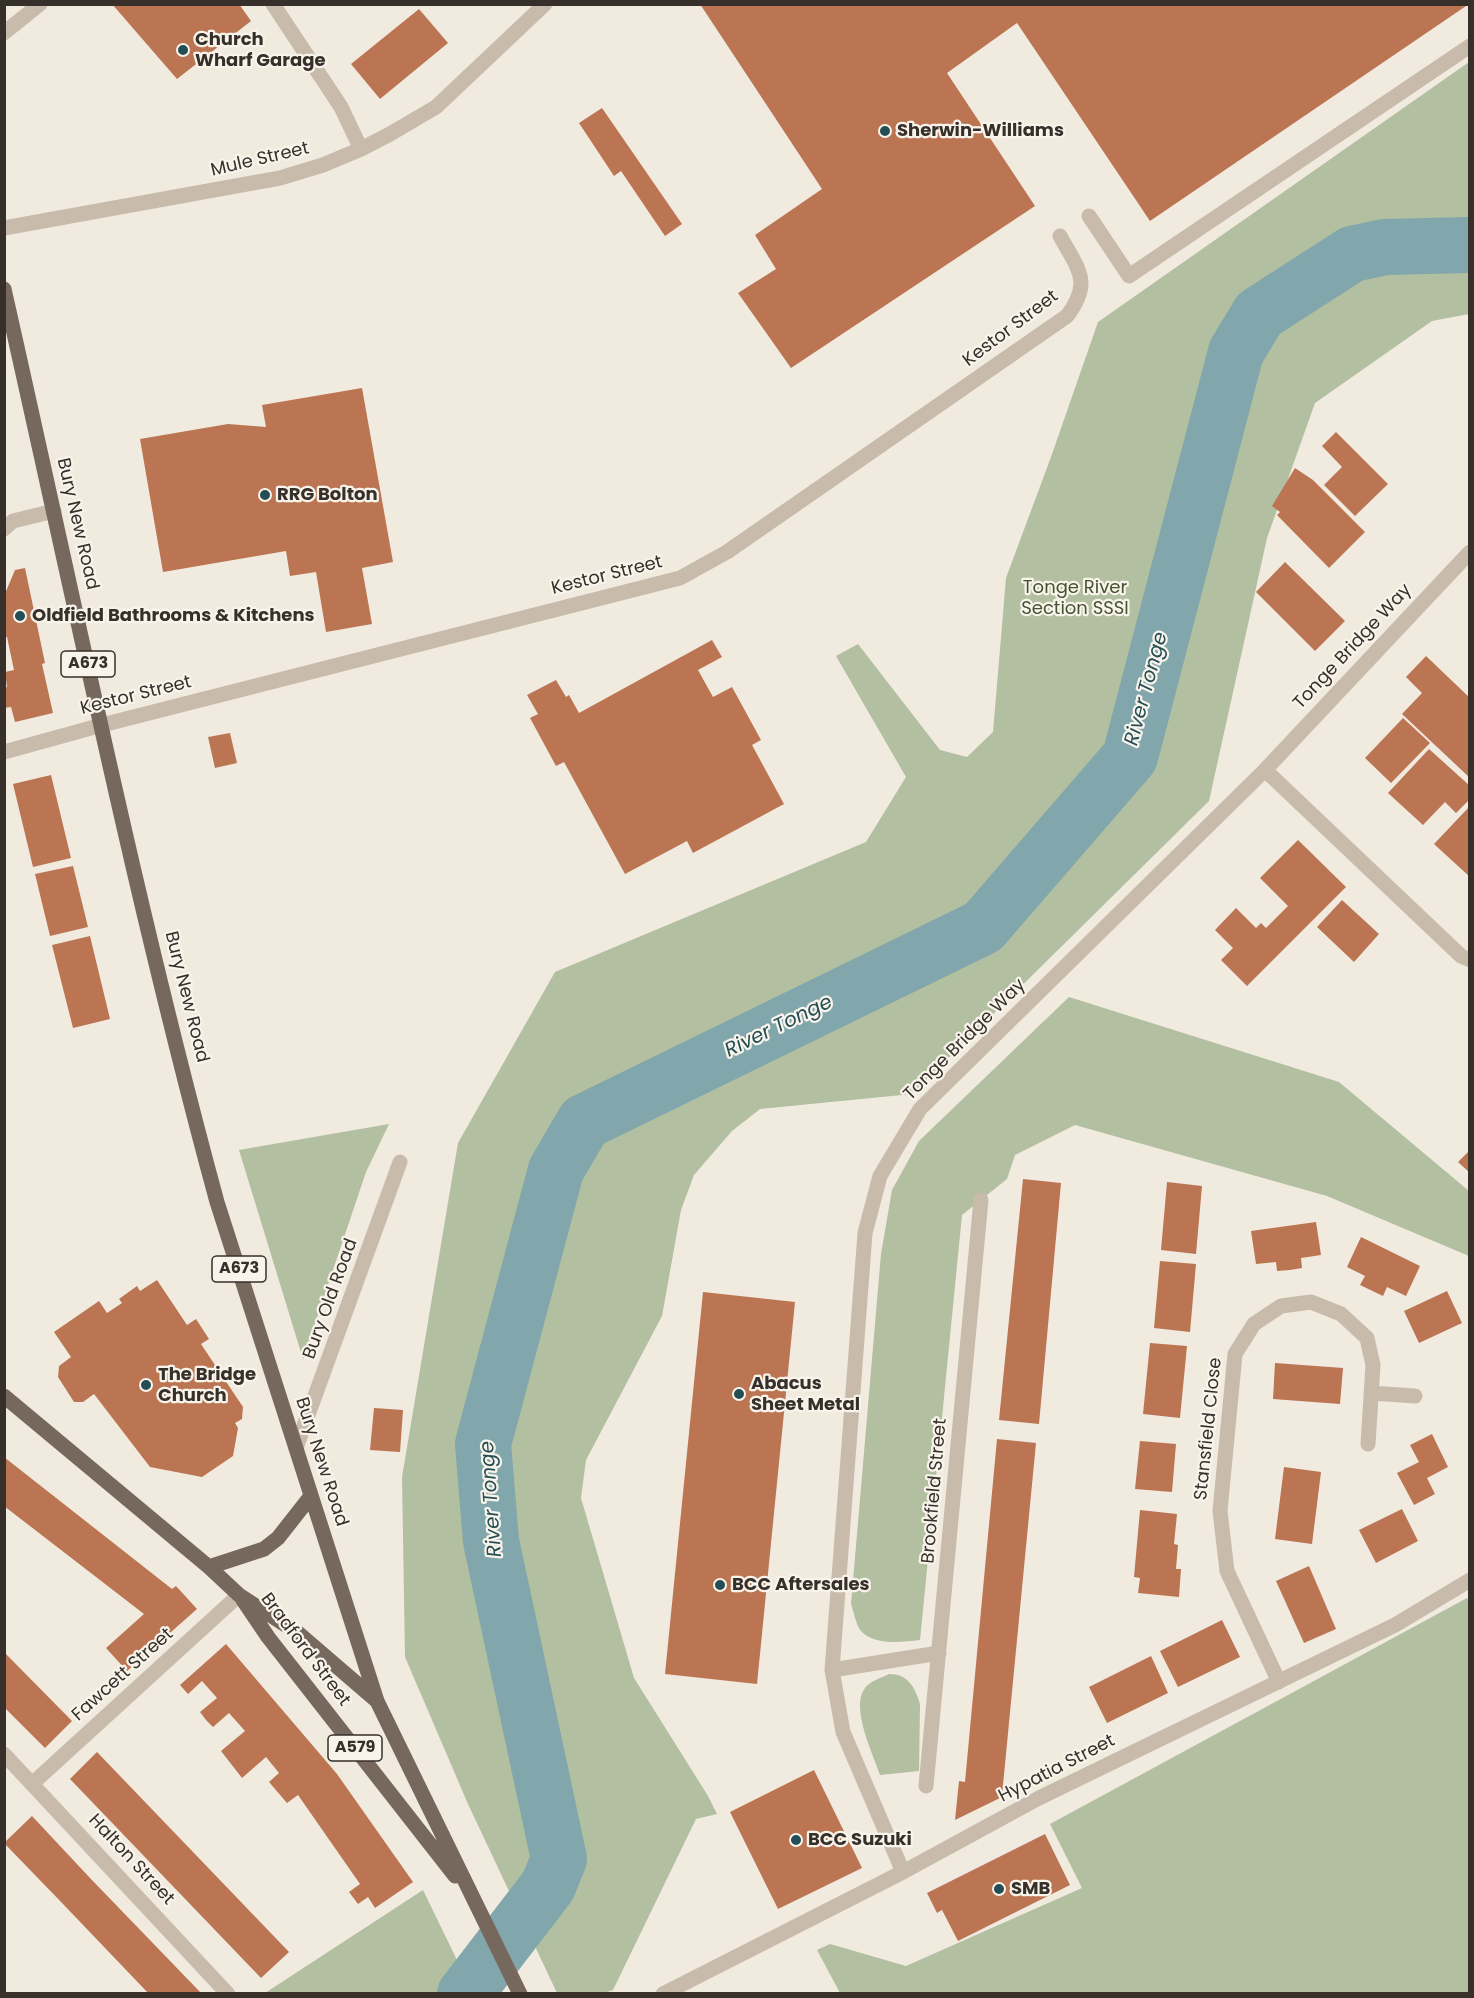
<!DOCTYPE html>
<html>
<head>
<meta charset="utf-8">
<style>
	body { margin:0 }
	#map { position:relative; width:1474px; height:1998px; overflow:hidden; background:#f1eadf; font-family:Poppins,sans-serif }
	canvas { display:block }
	.frame { position:absolute; inset:0; border:6px solid #372f2a; pointer-events:none }
</style>
</head>
<body>
<div id="map">
<canvas width="1474" height="1998"></canvas>
<div class="frame"></div>
</div>
<script>
const context = document.querySelector('canvas').getContext('2d');
context.lineJoin = 'round';
function fill(path, color) {
  context.fillStyle = color;
  context.fill(path, 'evenodd');
}
function strokePath(path, color, width, dash) {
  context.strokeStyle = color;
  context.lineWidth = width;
  context.lineCap = dash ? 'butt' : 'round';
  context.setLineDash(dash || []);
  context.stroke(path);
}
function label(font, color, halo, rows, align = 'center') {
  context.font = font + ' Poppins,sans-serif';
  context.lineWidth = 4.5;
  context.setLineDash([]);
  context.textBaseline = 'middle';
  context.strokeStyle = halo;
  context.fillStyle = color;
  for (const [text, x, y, turn = 0] of rows) {
    context.save();
    context.translate(x, y);
    context.rotate((+turn || 0) * Math.PI / 180);
    context.textAlign = isNaN(turn) ? turn : align;
    if (halo) context.strokeText(text, 0, 0);
    context.fillText(text, 0, 0);
    context.restore();
  }
}
const green = new Path2D(`
	M 1469,62 L 1469,314 L 1432,321 L 1315,403 L 1267,538 L 1209,801 L 912,1094 L 760,1109 L 732,1131 L 694,1175 L 681,1210 L 662,1316 L 586,1460 L 581,1498 L 634,1678 L 708,1796 L 717,1814 L 696,1819 L 613,1990 L 604,1993 L 557,1993 L 468,1804 L 405,1657 L 402,1477 L 458,1143 L 555,972 L 866,842 L 906,777 L 836,656 L 858,644 L 940,750 L 967,757 L 993,732 L 1006,578 L 1051,457 L 1098,322 Z
	M 1069,997 L 1339,1082 L 1469,1191 L 1469,1256 L 1327,1196 L 1075,1125 L 1015,1155 L 1007,1179 L 962,1215 L 920,1640 C 902,1642 875,1646 861,1631 C 856,1625 854,1612 851,1604 L 881,1254 L 892,1190 L 919,1141 Z
	M 389,1124 L 366,1172 L 303,1359 L 239,1150 Z
	M 1467,1598 L 1470,1603 L 1469,1993 L 840,1993 L 817,1950 L 830,1944 L 906,1966 L 1082,1888 L 1050,1824 Z
	M 889,1674 C 908,1674 915,1687 920,1704 L 919,1771 L 880,1775 C 873,1754 850,1707 865,1688 C 870,1681 881,1678 889,1674 Z
	M 423,1890 L 473,1993 L 265,1993 Z`);
const river = new Path2D(`
	M 465,1994 L 548,1886 L 559,1859 L 491,1541 L 483,1444 L 556,1170 L 584,1122 L 983,927 L 1130,757 L 1236,352 L 1259,314 L 1352,254 L 1385,247 L 1470,245`);
const building = new Path2D(`
	M 112,4 L 239,4 L 251,21 L 177,79 Z
	M 700,4 L 1469,4 L 1150,221 L 1017,23 L 947,73 L 1035,206 L 791,368 L 738,293 L 776,269 L 755,235 L 822,189 Z
	M 419,9 L 448,43 L 380,99 L 351,64 Z
	M 602,108 L 682,224 L 665,236 L 621,171 L 614,176 L 579,123 Z
	M 362,388 L 393,562 L 362,568 L 372,624 L 326,632 L 316,572 L 290,576 L 286,551 L 163,572 L 140,439 L 228,424 L 266,427 L 262,405 Z
	M 1336,432 L 1388,484 L 1355,516 L 1324,485 L 1342,467 L 1322,446 Z
	M 1295,468 L 1313,480 L 1365,532 L 1329,568 L 1277,515 L 1280,512 L 1272,506 Z
	M 1285,562 L 1345,621 L 1315,651 L 1256,592 Z
	M 25,568 L 45,663 L 42,664 L 53,713 L 15,722 L 11,707 L 4,708 L 4,688 L 7,687 L 5,672 L 14,670 L 7,637 L 4,637 L 4,596 L 15,570 Z
	M 712,640 L 722,657 L 698,670 L 713,697 L 732,687 L 761,740 L 752,745 L 784,804 L 693,853 L 687,841 L 625,874 L 564,762 L 556,766 L 530,718 L 538,714 L 527,695 L 556,680 L 566,697 L 569,695 L 579,713 Z
	M 1426,656 L 1470,698 L 1470,778 L 1402,714 L 1422,693 L 1406,677 Z
	M 1403,718 L 1430,743 L 1391,783 L 1365,758 Z
	M 230,733 L 237,763 L 215,768 L 208,737 Z
	M 1429,749 L 1470,786 L 1470,799 L 1456,813 L 1445,802 L 1423,825 L 1388,793 Z
	M 51,775 L 71,858 L 33,867 L 13,784 Z
	M 1470,806 L 1470,877 L 1434,844 Z
	M 1298,840 L 1346,887 L 1247,986 L 1221,960 L 1233,948 L 1215,930 L 1236,908 L 1256,928 L 1261,923 L 1266,928 L 1288,906 L 1260,878 Z
	M 73,866 L 88,927 L 50,936 L 35,874 Z
	M 1342,900 L 1379,934 L 1354,962 L 1317,927 Z
	M 90,936 L 110,1019 L 73,1028 L 52,945 Z
	M 1470,1150 L 1470,1173 L 1458,1162 Z
	M 1023,1179 L 1061,1183 L 1039,1424 L 999,1420 Z
	M 1167,1182 L 1202,1186 L 1196,1254 L 1161,1250 Z
	M 1316,1222 L 1321,1255 L 1301,1258 L 1302,1268 L 1290,1270 L 1277,1271 L 1276,1262 L 1256,1264 L 1251,1231 Z
	M 1361,1237 L 1420,1266 L 1406,1296 L 1387,1287 L 1383,1296 L 1360,1285 L 1365,1276 L 1347,1267 Z
	M 1160,1261 L 1196,1264 L 1190,1332 L 1154,1328 Z
	M 157,1280 L 187,1325 L 196,1319 L 209,1339 L 201,1344 L 243,1407 L 242,1419 L 235,1423 L 238,1428 L 233,1456 L 202,1477 L 150,1467 L 94,1394 L 83,1402 L 74,1402 L 58,1377 L 59,1366 L 71,1357 L 54,1332 L 99,1301 L 107,1313 L 122,1303 L 119,1299 L 137,1286 L 140,1291 Z
	M 1447,1291 L 1462,1323 L 1419,1343 L 1404,1311 Z
	M 703,1292 L 795,1302 L 757,1684 L 665,1674 Z
	M 1150,1343 L 1187,1346 L 1180,1418 L 1143,1414 Z
	M 1275,1363 L 1343,1368 L 1340,1404 L 1273,1399 Z
	M 374,1408 L 403,1410 L 400,1452 L 370,1450 Z
	M 1432,1434 L 1448,1467 L 1427,1478 L 1435,1494 L 1414,1505 L 1397,1473 L 1419,1462 L 1410,1445 Z
	M 997,1439 L 1036,1443 L 1003,1785 L 1002,1797 L 955,1820 L 959,1781 L 965,1782 Z
	M 1140,1441 L 1176,1444 L 1172,1492 L 1135,1489 Z
	M 4,1457 L 172,1589 L 176,1586 L 197,1609 L 127,1671 L 106,1648 L 144,1614 L 4,1506 Z
	M 1284,1467 L 1321,1472 L 1312,1544 L 1275,1539 Z
	M 1402,1509 L 1418,1541 L 1376,1563 L 1359,1530 Z
	M 1140,1510 L 1177,1514 L 1174,1544 L 1178,1545 L 1176,1569 L 1181,1569 L 1179,1597 L 1138,1593 L 1140,1578 L 1134,1577 Z
	M 1309,1566 L 1336,1629 L 1304,1643 L 1276,1581 Z
	M 1222,1620 L 1240,1657 L 1178,1687 L 1160,1651 Z
	M 226,1644 L 337,1774 L 413,1882 L 375,1908 L 368,1897 L 358,1904 L 349,1892 L 360,1884 L 298,1795 L 287,1803 L 269,1782 L 279,1773 L 266,1757 L 242,1778 L 221,1751 L 245,1731 L 229,1713 L 213,1727 L 206,1720 L 200,1712 L 217,1698 L 202,1681 L 188,1694 L 180,1685 Z
	M 4,1652 L 72,1721 L 45,1748 L 4,1707 Z
	M 1151,1656 L 1168,1693 L 1107,1723 L 1089,1687 Z
	M 97,1752 L 289,1952 L 261,1978 L 70,1779 Z
	M 814,1770 L 862,1868 L 778,1909 L 730,1812 Z
	M 32,1816 L 90,1878 L 202,1994 L 149,1994 L 63,1904 L 4,1843 Z
	M 1045,1834 L 1070,1885 L 958,1941 L 942,1910 L 937,1913 L 927,1893 Z`);
const minor = new Path2D(`
	M 273,4 L 341,107 L 361,149
	M 4,33 L 40,4
	M 1089,216 L 1129,276 L 1470,46
	M 4,228 L 280,178 L 323,165 L 361,149 L 390,134 L 436,107 L 545,4
	M 4,529 L 13,521 L 54,511
	M 4,752 L 102,725 L 680,578 L 727,552 L 1067,316 C 1093,282 1078,269 1060,236
	M 1265,770 L 1461,956 L 1470,960
	M 1371,1393 L 1415,1396
	M 296,1448 L 400,1162
	M 832,1670 L 939,1653
	M 1279,1682 L 1227,1571 L 1220,1511 L 1235,1354 L 1254,1324 L 1281,1306 L 1311,1302 L 1341,1314 L 1367,1338 L 1373,1365 L 1368,1444
	M 4,1754 L 228,1994
	M 33,1783 L 239,1595
	M 926,1786 L 981,1200
	M 903,1872 L 843,1732 L 832,1670 L 865,1233 L 880,1176 L 920,1109 L 1265,770 L 1470,552
	M 663,1994 L 903,1872 L 1039,1798 L 1395,1625 L 1470,1580`);
const major = new Path2D(`
	M 4,289 C 73,594 135,901 217,1202 L 377,1701 L 520,1994
	M 4,1396 L 209,1567 L 239,1595 L 298,1633 L 377,1701
	M 209,1567 L 264,1549 L 278,1538 L 311,1496
	M 243,1600 L 268,1637 L 455,1876`);
const markers = [
	[183,50,6,"#234e55"],
	[885,131,6,"#234e55"],
	[265,495,6,"#234e55"],
	[20,616,6,"#234e55"],
	[146,1385,6,"#234e55"],
	[739,1394,6,"#234e55"],
	[720,1585,6,"#234e55"],
	[796,1840,6,"#234e55"],
	[999,1889,6,"#234e55"]
];
const shields = [
	[88,664,54],
	[239,1269,54],
	[355,1748,54]
];
const shieldNames = [
	["A673",88,664],
	["A673",239,1269],
	["A579",355,1748]
];
const poiNames = [
	["Church",195,40],
	["Wharf Garage",195,61],
	["Sherwin-Williams",897,131],
	["RRG Bolton",277,495],
	["Oldfield Bathrooms & Kitchens",32,616],
	["The Bridge",158,1375],
	["Church",158,1396],
	["Abacus",751,1384],
	["Sheet Metal",751,1405],
	["BCC Aftersales",732,1585],
	["BCC Suzuki",808,1840],
	["SMB",1011,1889]
];
const streetNames = [
	["Mule Street",260,160,-13],
	["Kestor Street",1011,329,-37],
	["Bury New Road",77,524,77],
	["Kestor Street",607,576,-14],
	["Tonge Bridge Way",1353,647,-47],
	["Kestor Street",136,696,-14],
	["Bury New Road",186,997,76],
	["Tonge Bridge Way",965,1040,-45],
	["Bury Old Road",331,1299,-70],
	["Stansfield Close",1209,1429,-84],
	["Bury New Road",321,1462,72],
	["Brookfield Street",935,1491,-85],
	["Bradford Street",305,1650,53],
	["Fawcett Street",123,1675,-42],
	["Hypatia Street",1057,1769,-27],
	["Halton Street",131,1860,47]
];
const parkNames = [
	["Tonge River",1075,588],
	["Section SSSI",1075,609]
];
const waterNames = [
	["River Tonge",1147,689,-75],
	["River Tonge",779,1027,-26],
	["River Tonge",492,1499,-94]
];
fill(green, '#b2bfa0');
strokePath(river, '#81a6ab', 56);
fill(building, '#bb7553');
strokePath(minor, '#c8bbac', 15);
strokePath(major, '#77685d', 15);
for (const [x, y, r, color] of markers) {
  const dot = new Path2D();
  dot.arc(x, y, r, 0, 2 * Math.PI);
  context.fillStyle = color;
  context.fill(dot);
  strokePath(dot, '#f9f4eb', 2);
}
for (const [x, y, w] of shields) {
  const box = new Path2D();
  box.roundRect(x - w / 2, y - 13, w, 26, 4.5);
  context.fillStyle = '#f9f4eb';
  context.fill(box);
  strokePath(box, '#372f2a', 1.5);
}
label('bold 16px', '#372f2a', null, shieldNames);
label('bold 18px', '#372f2a', '#f9f4eb', poiNames, 'left');
label('18px', '#372f2a', '#f9f4eb', streetNames);
label('18px', '#435330', '#f9f4eb', parkNames);
label('italic 20px', '#234e55', '#f9f4eb', waterNames);
</script>
</body>
</html>
